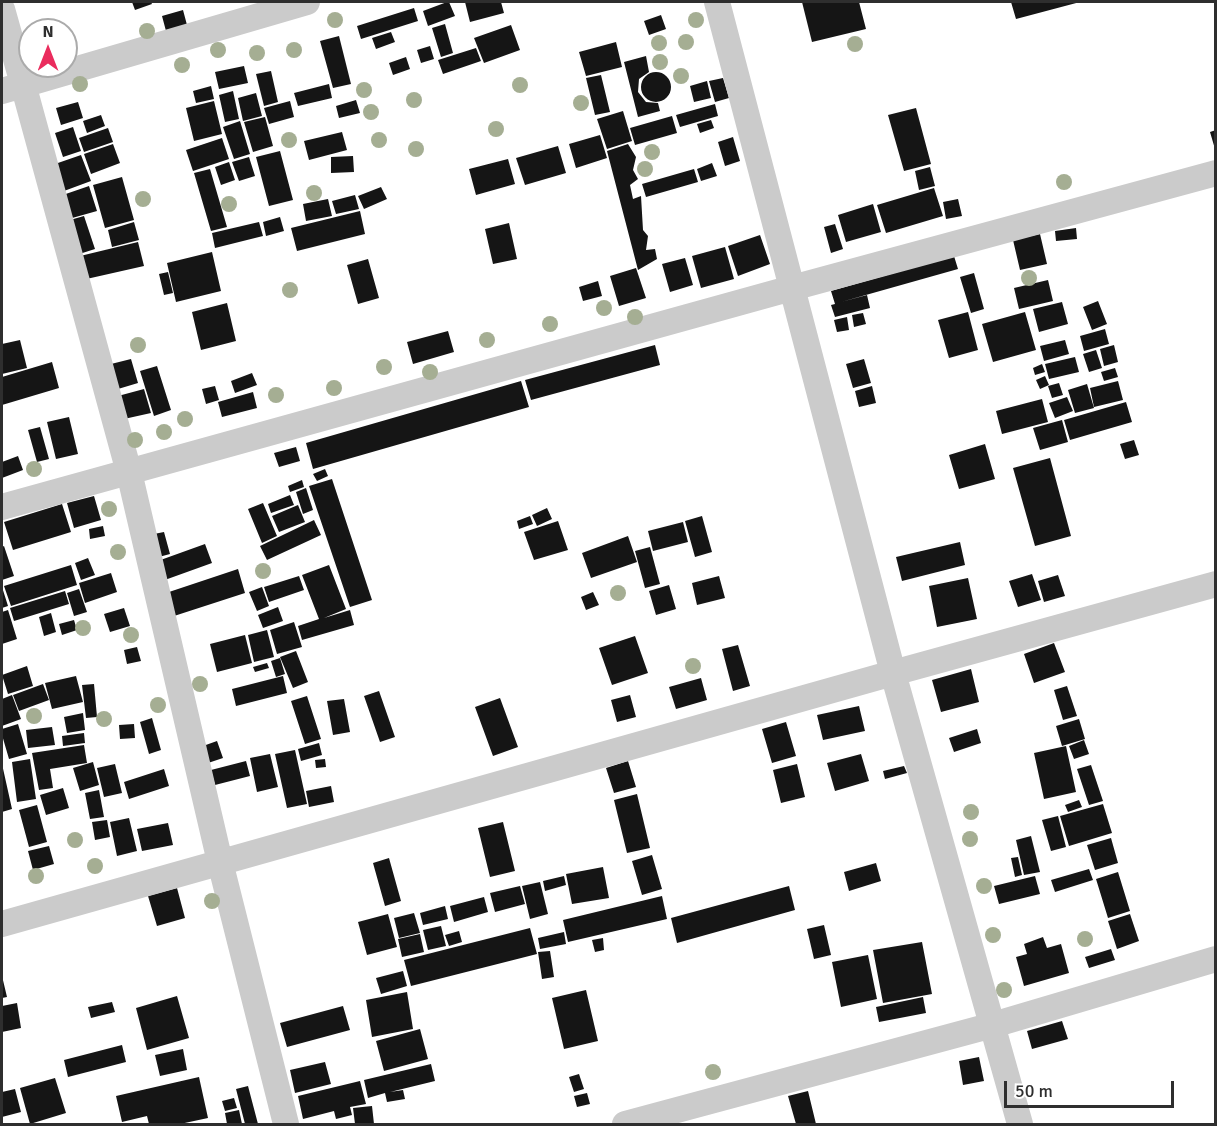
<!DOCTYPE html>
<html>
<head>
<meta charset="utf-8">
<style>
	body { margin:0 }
	#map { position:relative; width:1217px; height:1126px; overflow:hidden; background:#fff; font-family:Signika,sans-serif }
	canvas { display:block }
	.frame { position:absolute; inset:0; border:3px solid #2e2e2e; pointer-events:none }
	.north { position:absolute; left:18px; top:18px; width:60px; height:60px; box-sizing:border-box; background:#fff; border:2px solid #ababab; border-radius:50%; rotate:0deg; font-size:16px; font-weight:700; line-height:24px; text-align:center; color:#2e2e2e }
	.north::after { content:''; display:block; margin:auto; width:21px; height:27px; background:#ea2c5d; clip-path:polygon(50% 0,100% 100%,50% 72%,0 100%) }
	.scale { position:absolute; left:1004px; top:1081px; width:170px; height:27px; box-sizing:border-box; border:3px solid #2e2e2e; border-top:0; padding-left:8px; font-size:18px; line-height:21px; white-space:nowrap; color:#2e2e2e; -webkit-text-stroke:4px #fff; paint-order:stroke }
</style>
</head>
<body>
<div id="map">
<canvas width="1217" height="1126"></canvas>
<div class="frame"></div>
<div class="north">N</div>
<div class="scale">50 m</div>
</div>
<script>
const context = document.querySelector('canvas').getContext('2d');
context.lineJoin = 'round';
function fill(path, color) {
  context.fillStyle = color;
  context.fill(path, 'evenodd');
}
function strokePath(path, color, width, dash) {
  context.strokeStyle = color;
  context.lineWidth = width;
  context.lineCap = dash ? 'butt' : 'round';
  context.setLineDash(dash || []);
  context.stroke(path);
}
const building = new Path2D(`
	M 132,2 L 151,2 L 152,4 L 135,10 Z
	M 447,2 L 449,2 L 455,16 L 428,26 L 423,11 Z
	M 465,2 L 501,2 L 504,13 L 470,22 Z
	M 802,2 L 859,2 L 866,29 L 812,42 Z
	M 1011,2 L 1080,2 L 1016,19 Z
	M 414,8 L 418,21 L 361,39 L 357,26 Z
	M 183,10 L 187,25 L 166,31 L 162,16 Z
	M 661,15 L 666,29 L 649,35 L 644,21 Z
	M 445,24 L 453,53 L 441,57 L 432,28 Z
	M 511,25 L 520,50 L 484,63 L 474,38 Z
	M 391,32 L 395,42 L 376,49 L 372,38 Z
	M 339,36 L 351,84 L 333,88 L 320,41 Z
	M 616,42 L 622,67 L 586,76 L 579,52 Z
	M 430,46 L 434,59 L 421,63 L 417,50 Z
	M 476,48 L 481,61 L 443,74 L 438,60 Z
	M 646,56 L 649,72 L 639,79 L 638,92 L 646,102 L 658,103 L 660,111 L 638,117 L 624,62 Z
	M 406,57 L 410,69 L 393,75 L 389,63 Z
	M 244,66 L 248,83 L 219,89 L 215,72 Z
	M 271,71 L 278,102 L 264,106 L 256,74 Z
	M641 87a15 15 0 1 1 30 0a15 15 0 1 1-30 0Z
	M 601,75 L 610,112 L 595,115 L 586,78 Z
	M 723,78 L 729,98 L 715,102 L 709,81 Z
	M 707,81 L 711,98 L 694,102 L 690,86 Z
	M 329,84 L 332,98 L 298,106 L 294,93 Z
	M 211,86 L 214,99 L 196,103 L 193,91 Z
	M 233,91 L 239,119 L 225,122 L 219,95 Z
	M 256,93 L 262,116 L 243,121 L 238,98 Z
	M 356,100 L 360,113 L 339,118 L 336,106 Z
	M 214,101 L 222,134 L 194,141 L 186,108 Z
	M 290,101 L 294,117 L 269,124 L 264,108 Z
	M 78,102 L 83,118 L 61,125 L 56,108 Z
	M 715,104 L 718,116 L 680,127 L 676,115 Z
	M 916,108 L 931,164 L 904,171 L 888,115 Z
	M 623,111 L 632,141 L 607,149 L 597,119 Z
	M 101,115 L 105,126 L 87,133 L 83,121 Z
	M 672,116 L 677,133 L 635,145 L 630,128 Z
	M 265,117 L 273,146 L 253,152 L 244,122 Z
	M 711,120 L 714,128 L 700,133 L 697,124 Z
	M 240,121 L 250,154 L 234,159 L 223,127 Z
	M 73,127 L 81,151 L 63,157 L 55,133 Z
	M 108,128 L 113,142 L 84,152 L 79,138 Z
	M 1216,130 L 1216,149 L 1215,149 L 1210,132 Z
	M 342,132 L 347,150 L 309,160 L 304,141 Z
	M 600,135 L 607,158 L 576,168 L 569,144 Z
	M 733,137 L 740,161 L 725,166 L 718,142 Z
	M 222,138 L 229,159 L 193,171 L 186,150 Z
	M 113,144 L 120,163 L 91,174 L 84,154 Z
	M 628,144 L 636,157 L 633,170 L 638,179 L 630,185 L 633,199 L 641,196 L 643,230 L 648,236 L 646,250 L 655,249 L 657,259 L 638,270 L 607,151 Z
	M 558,146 L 566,173 L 525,185 L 516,158 Z
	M 280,151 L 293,200 L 269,206 L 256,157 Z
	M 81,155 L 91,181 L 64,191 L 55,164 Z
	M 353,156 L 354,172 L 331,173 L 331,157 Z
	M 249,157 L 255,176 L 239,181 L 232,162 Z
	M 508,159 L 515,184 L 476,195 L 469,169 Z
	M 229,162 L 235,180 L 221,185 L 215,167 Z
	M 712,163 L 717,176 L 701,181 L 697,169 Z
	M 930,167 L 935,186 L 919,190 L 915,171 Z
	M 210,169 L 227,227 L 211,231 L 194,173 Z
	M 694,169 L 698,182 L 646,197 L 642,184 Z
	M 122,177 L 134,220 L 105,228 L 93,185 Z
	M 89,186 L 97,211 L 65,220 L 57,197 Z
	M 381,187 L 387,199 L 364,209 L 358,196 Z
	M 934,188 L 943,216 L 886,233 L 877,205 Z
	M 355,195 L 359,209 L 336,214 L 332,201 Z
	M 328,199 L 332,216 L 306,221 L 303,204 Z
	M 958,199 L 962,216 L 946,219 L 943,202 Z
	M 873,204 L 881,232 L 846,242 L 838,215 Z
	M 360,211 L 365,234 L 297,251 L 291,228 Z
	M 84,216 L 95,249 L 73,256 L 63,222 Z
	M 280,217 L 284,231 L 266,236 L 263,222 Z
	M 134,222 L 139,240 L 112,247 L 108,230 Z
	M 259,222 L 263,236 L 215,248 L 212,233 Z
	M 509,223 L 517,259 L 493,264 L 485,229 Z
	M 835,224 L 843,249 L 831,253 L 824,227 Z
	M 1076,228 L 1077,239 L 1056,241 L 1055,231 Z
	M 1040,234 L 1047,264 L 1020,270 L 1013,240 Z
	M 760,235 L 770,264 L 738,276 L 728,246 Z
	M 138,242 L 144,266 L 82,280 L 76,257 Z
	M 725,247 L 734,279 L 701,288 L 692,256 Z
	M 212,252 L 221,291 L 176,302 L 167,263 Z
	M 954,256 L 958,269 L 841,302 L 867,295 L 870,308 L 835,317 L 831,305 L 835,304 L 831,291 Z
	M 685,258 L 693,285 L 670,292 L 662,264 Z
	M 368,259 L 379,298 L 358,304 L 347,265 Z
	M 636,268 L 646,298 L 619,306 L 610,276 Z
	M 168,272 L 173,293 L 164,295 L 159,274 Z
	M 974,273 L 984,309 L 971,313 L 960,277 Z
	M 1048,280 L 1053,301 L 1019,309 L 1014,288 Z
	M 598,281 L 602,296 L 583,301 L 579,287 Z
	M 1098,301 L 1107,324 L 1092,330 L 1083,307 Z
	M 1062,302 L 1068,324 L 1039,332 L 1033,309 Z
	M 227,303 L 236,341 L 201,350 L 192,312 Z
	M 968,312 L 978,350 L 949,358 L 938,320 Z
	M 1025,312 L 1036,350 L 993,362 L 982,324 Z
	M 863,313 L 866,324 L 854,327 L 852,315 Z
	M 847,317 L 849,330 L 837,332 L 834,320 Z
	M 1105,329 L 1109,344 L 1084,351 L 1080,336 Z
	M 448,331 L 454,352 L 413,364 L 407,342 Z
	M 20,340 L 27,368 L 2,374 L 2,344 Z
	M 1065,340 L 1069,354 L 1044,361 L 1040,346 Z
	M 655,345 L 660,365 L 531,400 L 525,380 Z
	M 1114,345 L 1118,362 L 1104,366 L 1100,349 Z
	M 1096,350 L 1102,368 L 1089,372 L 1083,354 Z
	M 1075,357 L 1079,372 L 1049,379 L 1045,364 Z
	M 131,359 L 138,383 L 118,389 L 111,364 Z
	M 864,359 L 871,383 L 853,388 L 846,364 Z
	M 52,362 L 59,388 L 2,405 L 2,377 Z
	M 1042,364 L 1045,372 L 1035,375 L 1033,368 Z
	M 157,366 L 171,410 L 154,416 L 140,371 Z
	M 1115,368 L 1118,377 L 1104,381 L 1101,372 Z
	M 252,373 L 257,385 L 235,393 L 231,381 Z
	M 1045,376 L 1049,385 L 1040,389 L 1036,380 Z
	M 521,381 L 529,407 L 313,469 L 306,443 Z
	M 1118,381 L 1123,400 L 1094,407 L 1090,388 Z
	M 1059,383 L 1063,395 L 1052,398 L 1048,386 Z
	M 1087,384 L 1094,408 L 1075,413 L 1068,390 Z
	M 215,386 L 219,400 L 206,404 L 202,389 Z
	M 872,386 L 876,403 L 859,407 L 855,391 Z
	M 144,389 L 151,413 L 124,419 L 118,396 Z
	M 253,392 L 257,408 L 222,417 L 218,402 Z
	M 1067,397 L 1073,411 L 1055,418 L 1049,403 Z
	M 1042,399 L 1048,422 L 1002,434 L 996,411 Z
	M 1126,402 L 1132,422 L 1070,440 L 1064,420 Z
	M 69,417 L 78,454 L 56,459 L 47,422 Z
	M 1062,420 L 1068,442 L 1040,450 L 1033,428 Z
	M 40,427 L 49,459 L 37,462 L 28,430 Z
	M 1134,440 L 1139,455 L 1125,459 L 1120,444 Z
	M 985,444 L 995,479 L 959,489 L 949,455 Z
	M 296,447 L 300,461 L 279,467 L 274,453 Z
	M 18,456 L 23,470 L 2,478 L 2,462 Z
	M 1050,458 L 1071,536 L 1035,546 L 1013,468 Z
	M 325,469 L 328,476 L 317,481 L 313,474 Z
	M 332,479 L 372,600 L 350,607 L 309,486 Z
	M 302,480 L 304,487 L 290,492 L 288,486 Z
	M 306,488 L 313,510 L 303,514 L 296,492 Z
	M 290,495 L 294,505 L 271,513 L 268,504 Z
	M 94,496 L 101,520 L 74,528 L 67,503 Z
	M 263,503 L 277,536 L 262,543 L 248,509 Z
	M 62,504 L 71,532 L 13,550 L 4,522 Z
	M 298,505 L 305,522 L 279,532 L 272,516 Z
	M 547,508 L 552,519 L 537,526 L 532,515 Z
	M 530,516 L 533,524 L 519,529 L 517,521 Z
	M 702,516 L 712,552 L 695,557 L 685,521 Z
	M 314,520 L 321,535 L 267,560 L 260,546 Z
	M 558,521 L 568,550 L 534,560 L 524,532 Z
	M 683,522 L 688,542 L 653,551 L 648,531 Z
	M 103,526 L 105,536 L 90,539 L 89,529 Z
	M 164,532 L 170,554 L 155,558 L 149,535 Z
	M 628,536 L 637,562 L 591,578 L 582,553 Z
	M 960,542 L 965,565 L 902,581 L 896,557 Z
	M 205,544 L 212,563 L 162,581 L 155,562 Z
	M 4,546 L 14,576 L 2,580 L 2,547 Z
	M 650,547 L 660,584 L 645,588 L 635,551 Z
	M 88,558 L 95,575 L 81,580 L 75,563 Z
	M 71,565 L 77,585 L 11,606 L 4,586 Z
	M 329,565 L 346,609 L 324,618 L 350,610 L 354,625 L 302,640 L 298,626 L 319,619 L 302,575 Z
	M 238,569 L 245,593 L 171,617 L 163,594 Z
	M 111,573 L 117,592 L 85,603 L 79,583 Z
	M 1032,574 L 1041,600 L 1018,607 L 1009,581 Z
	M 1058,575 L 1065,596 L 1044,602 L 1038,581 Z
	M 299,576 L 304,590 L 269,602 L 264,587 Z
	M 719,576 L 725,598 L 697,605 L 692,583 Z
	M 968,578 L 977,619 L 937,627 L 929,586 Z
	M 669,585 L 676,609 L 656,615 L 649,591 Z
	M 2,587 L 8,606 L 2,608 Z
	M 262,587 L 269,606 L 257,611 L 249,592 Z
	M 79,589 L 87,612 L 74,616 L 67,593 Z
	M 65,591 L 69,604 L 14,621 L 10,608 Z
	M 593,592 L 599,605 L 586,610 L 581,597 Z
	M 278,607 L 283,621 L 263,628 L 258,615 Z
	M 124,608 L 130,626 L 110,632 L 104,614 Z
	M 8,610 L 17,639 L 2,644 L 2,612 Z
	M 51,613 L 56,632 L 44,636 L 39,617 Z
	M 74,620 L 77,630 L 62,635 L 59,624 Z
	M 294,622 L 302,647 L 277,654 L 270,630 Z
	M 267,630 L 274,657 L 254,662 L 248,635 Z
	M 245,635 L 252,663 L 217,672 L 210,644 Z
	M 635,636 L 648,673 L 612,685 L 599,648 Z
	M 1054,643 L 1065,672 L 1034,683 L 1024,654 Z
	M 738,645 L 750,686 L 733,691 L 722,649 Z
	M 137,647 L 141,661 L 127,664 L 124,650 Z
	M 296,651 L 308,682 L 293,688 L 280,657 Z
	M 280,658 L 285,674 L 276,677 L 271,661 Z
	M 267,663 L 269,668 L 255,672 L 253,667 Z
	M 27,666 L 33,686 L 8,694 L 2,675 Z
	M 971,669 L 979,702 L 941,712 L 932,680 Z
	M 76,676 L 83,702 L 52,709 L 45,683 Z
	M 283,676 L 287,693 L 236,706 L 232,689 Z
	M 701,678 L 707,700 L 676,709 L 669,687 Z
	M 43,684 L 49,700 L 19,711 L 13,695 Z
	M 94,684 L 97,717 L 86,718 L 82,685 Z
	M 1067,686 L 1077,716 L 1063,720 L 1054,690 Z
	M 379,691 L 395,737 L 380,742 L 364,696 Z
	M 12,695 L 21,719 L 2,726 L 2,699 Z
	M 630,695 L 636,717 L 617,722 L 611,700 Z
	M 307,696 L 321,739 L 305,744 L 291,701 Z
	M 500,698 L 518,747 L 493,756 L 475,707 Z
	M 344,699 L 350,732 L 333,735 L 327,701 Z
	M 859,706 L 865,731 L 823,740 L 817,715 Z
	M 83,713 L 85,730 L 67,733 L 64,717 Z
	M 152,718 L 161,750 L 149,754 L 140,722 Z
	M 1079,719 L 1085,739 L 1062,746 L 1056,726 Z
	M 786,722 L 796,756 L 772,763 L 762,729 Z
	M 18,724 L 27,754 L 9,759 L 2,735 L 2,729 Z
	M 134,724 L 135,738 L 120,739 L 119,725 Z
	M 52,727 L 55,745 L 28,748 L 26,730 Z
	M 977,729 L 981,743 L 954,752 L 949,738 Z
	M 84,733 L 85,743 L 63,746 L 62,736 Z
	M 1084,740 L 1089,754 L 1074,759 L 1069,746 Z
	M 217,741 L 223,758 L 208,763 L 203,746 Z
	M 319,743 L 322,755 L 301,761 L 298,749 Z
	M 84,745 L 87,763 L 50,769 L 53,788 L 39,790 L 32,753 Z
	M 1066,746 L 1076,792 L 1044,799 L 1034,753 Z
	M 295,750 L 307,804 L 287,808 L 275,754 Z
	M 270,754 L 278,787 L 257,792 L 250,758 Z
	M 861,754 L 869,781 L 835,791 L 827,763 Z
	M 30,759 L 36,799 L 17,802 L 12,762 Z
	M 325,759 L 326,767 L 316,768 L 315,760 Z
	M 246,761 L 250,776 L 215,785 L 211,770 Z
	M 628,761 L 636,787 L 614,793 L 606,768 Z
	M 93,762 L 99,785 L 80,791 L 73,768 Z
	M 2,764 L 12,809 L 2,812 Z
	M 115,764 L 122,793 L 104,797 L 97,768 Z
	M 797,764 L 805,797 L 781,803 L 773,770 Z
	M 1091,765 L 1103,801 L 1089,805 L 1077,769 Z
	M 904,766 L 907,773 L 885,779 L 883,771 Z
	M 164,769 L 169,786 L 129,799 L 124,782 Z
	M 331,786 L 334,802 L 309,807 L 306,791 Z
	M 63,788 L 69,808 L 46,815 L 40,795 Z
	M 99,790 L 104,817 L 90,819 L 85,793 Z
	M 637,794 L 650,848 L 627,853 L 614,800 Z
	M 1079,800 L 1082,807 L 1068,812 L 1065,805 Z
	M 1103,804 L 1112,833 L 1069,846 L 1060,816 Z
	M 37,805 L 47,842 L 29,847 L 19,810 Z
	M 1058,816 L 1066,847 L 1051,851 L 1042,820 Z
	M 129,818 L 137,851 L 117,856 L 110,822 Z
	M 107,820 L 110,837 L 95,840 L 92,822 Z
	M 503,822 L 515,871 L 490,877 L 478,828 Z
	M 168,823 L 173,845 L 142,851 L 137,829 Z
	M 1031,836 L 1040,872 L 1024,875 L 1016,840 Z
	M 1111,838 L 1118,863 L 1095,870 L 1087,845 Z
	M 49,846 L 54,864 L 33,870 L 28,851 Z
	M 652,855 L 662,889 L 642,895 L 632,861 Z
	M 1018,857 L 1022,875 L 1015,877 L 1011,858 Z
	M 389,858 L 401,901 L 385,906 L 373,863 Z
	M 876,863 L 881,881 L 849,891 L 844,872 Z
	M 603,867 L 609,898 L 572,904 L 566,874 Z
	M 1089,869 L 1093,880 L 1055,892 L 1051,880 Z
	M 1118,872 L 1130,911 L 1108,918 L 1096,879 Z
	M 564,876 L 566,885 L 545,891 L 543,881 Z
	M 1035,876 L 1040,894 L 999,904 L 994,886 Z
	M 540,882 L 548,914 L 530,919 L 522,886 Z
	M 520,886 L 525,904 L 495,912 L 490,893 Z
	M 789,886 L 795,910 L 677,943 L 671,918 Z
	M 177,888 L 185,918 L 157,926 L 148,896 Z
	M 662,896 L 667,919 L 568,942 L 563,920 Z
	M 484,897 L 488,912 L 454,922 L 450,906 Z
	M 445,906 L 448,919 L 423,925 L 420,913 Z
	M 414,913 L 420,933 L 399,938 L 394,918 Z
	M 388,914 L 397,947 L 367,955 L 358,922 Z
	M 1130,914 L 1139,941 L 1117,949 L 1108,921 Z
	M 824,925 L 831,955 L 814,959 L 807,929 Z
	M 441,926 L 446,946 L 428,950 L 423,930 Z
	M 530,928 L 537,954 L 411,986 L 404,960 Z
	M 459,931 L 462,942 L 449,946 L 445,935 Z
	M 564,932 L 566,944 L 540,949 L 538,938 Z
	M 420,934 L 424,952 L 402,957 L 398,939 Z
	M 1043,937 L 1047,948 L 1061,944 L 1069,973 L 1024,986 L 1016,957 L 1027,954 L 1024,944 Z
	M 603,938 L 604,950 L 595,952 L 592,940 Z
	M 922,942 L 932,994 L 883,1003 L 873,950 Z
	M 1111,949 L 1115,960 L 1089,968 L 1085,957 Z
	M 550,951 L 554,977 L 542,979 L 538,952 Z
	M 868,955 L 877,999 L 841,1007 L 832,962 Z
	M 403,971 L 407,986 L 381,994 L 376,978 Z
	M 2,976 L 7,997 L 2,998 Z
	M 586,990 L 598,1041 L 564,1049 L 552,998 Z
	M 407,992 L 413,1029 L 372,1037 L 366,1000 Z
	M 177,996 L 189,1038 L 147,1050 L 136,1008 Z
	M 923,997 L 926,1013 L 879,1022 L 876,1007 Z
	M 112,1002 L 115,1012 L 91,1018 L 88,1007 Z
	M 17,1003 L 21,1028 L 2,1032 L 2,1006 Z
	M 343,1006 L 350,1030 L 287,1047 L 280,1023 Z
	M 1062,1021 L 1068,1039 L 1032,1049 L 1027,1031 Z
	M 420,1029 L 428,1059 L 384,1071 L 376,1041 Z
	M 122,1045 L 126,1062 L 68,1077 L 64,1060 Z
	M 183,1049 L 187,1070 L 160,1076 L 155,1055 Z
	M 979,1057 L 984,1081 L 963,1085 L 959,1061 Z
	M 325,1062 L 331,1084 L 295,1093 L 290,1070 Z
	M 431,1064 L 435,1081 L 390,1092 L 403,1090 L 405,1099 L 387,1102 L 385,1093 L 368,1098 L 364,1080 Z
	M 579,1074 L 584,1089 L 574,1092 L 569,1077 Z
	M 199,1077 L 208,1118 L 180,1124 L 149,1124 L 147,1116 L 122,1122 L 116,1096 Z
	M 55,1078 L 66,1113 L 30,1124 L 20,1088 Z
	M 360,1081 L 366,1104 L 350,1107 L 352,1115 L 336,1119 L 334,1111 L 303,1119 L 298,1096 Z
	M 248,1086 L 258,1124 L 245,1124 L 236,1089 Z
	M 15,1089 L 21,1112 L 2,1117 L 2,1092 Z
	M 808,1091 L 816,1124 L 796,1124 L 788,1096 Z
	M 587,1093 L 590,1104 L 577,1107 L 574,1096 Z
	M 234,1098 L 237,1108 L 225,1111 L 222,1101 Z
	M 372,1106 L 374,1124 L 355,1124 L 353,1108 Z
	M 239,1110 L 242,1124 L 227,1124 L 225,1113 Z`);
const minor = new Path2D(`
	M 717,2 L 893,673 L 1020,1124
	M 2,9 L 23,84 L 129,472 L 220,862 L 286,1124
	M 2,91 L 307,2
	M 2,507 L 792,288 L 1216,173
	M 2,924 L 893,673 L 1216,584
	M 625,1124 L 993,1025 L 1216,959`);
const trees = [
	[335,20],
	[696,20],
	[147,31],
	[686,42],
	[659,43],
	[855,44],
	[218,50],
	[294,50],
	[257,53],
	[660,62],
	[182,65],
	[681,76],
	[80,84],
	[520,85],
	[364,90],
	[414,100],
	[581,103],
	[371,112],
	[496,129],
	[289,140],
	[379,140],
	[416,149],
	[652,152],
	[645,169],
	[1064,182],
	[314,193],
	[143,199],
	[229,204],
	[1029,278],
	[290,290],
	[604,308],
	[635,317],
	[550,324],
	[487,340],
	[138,345],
	[384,367],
	[430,372],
	[334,388],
	[276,395],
	[185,419],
	[164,432],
	[135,440],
	[34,469],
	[109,509],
	[118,552],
	[263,571],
	[618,593],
	[83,628],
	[131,635],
	[693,666],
	[200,684],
	[158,705],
	[34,716],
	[104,719],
	[971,812],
	[970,839],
	[75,840],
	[95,866],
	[36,876],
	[984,886],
	[212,901],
	[993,935],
	[1085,939],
	[1004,990],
	[713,1072]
];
fill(building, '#151515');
strokePath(minor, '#cbcbcb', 26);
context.fillStyle = '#a5ae93';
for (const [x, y] of trees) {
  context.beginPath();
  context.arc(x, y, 8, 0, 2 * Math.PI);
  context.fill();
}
</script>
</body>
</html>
